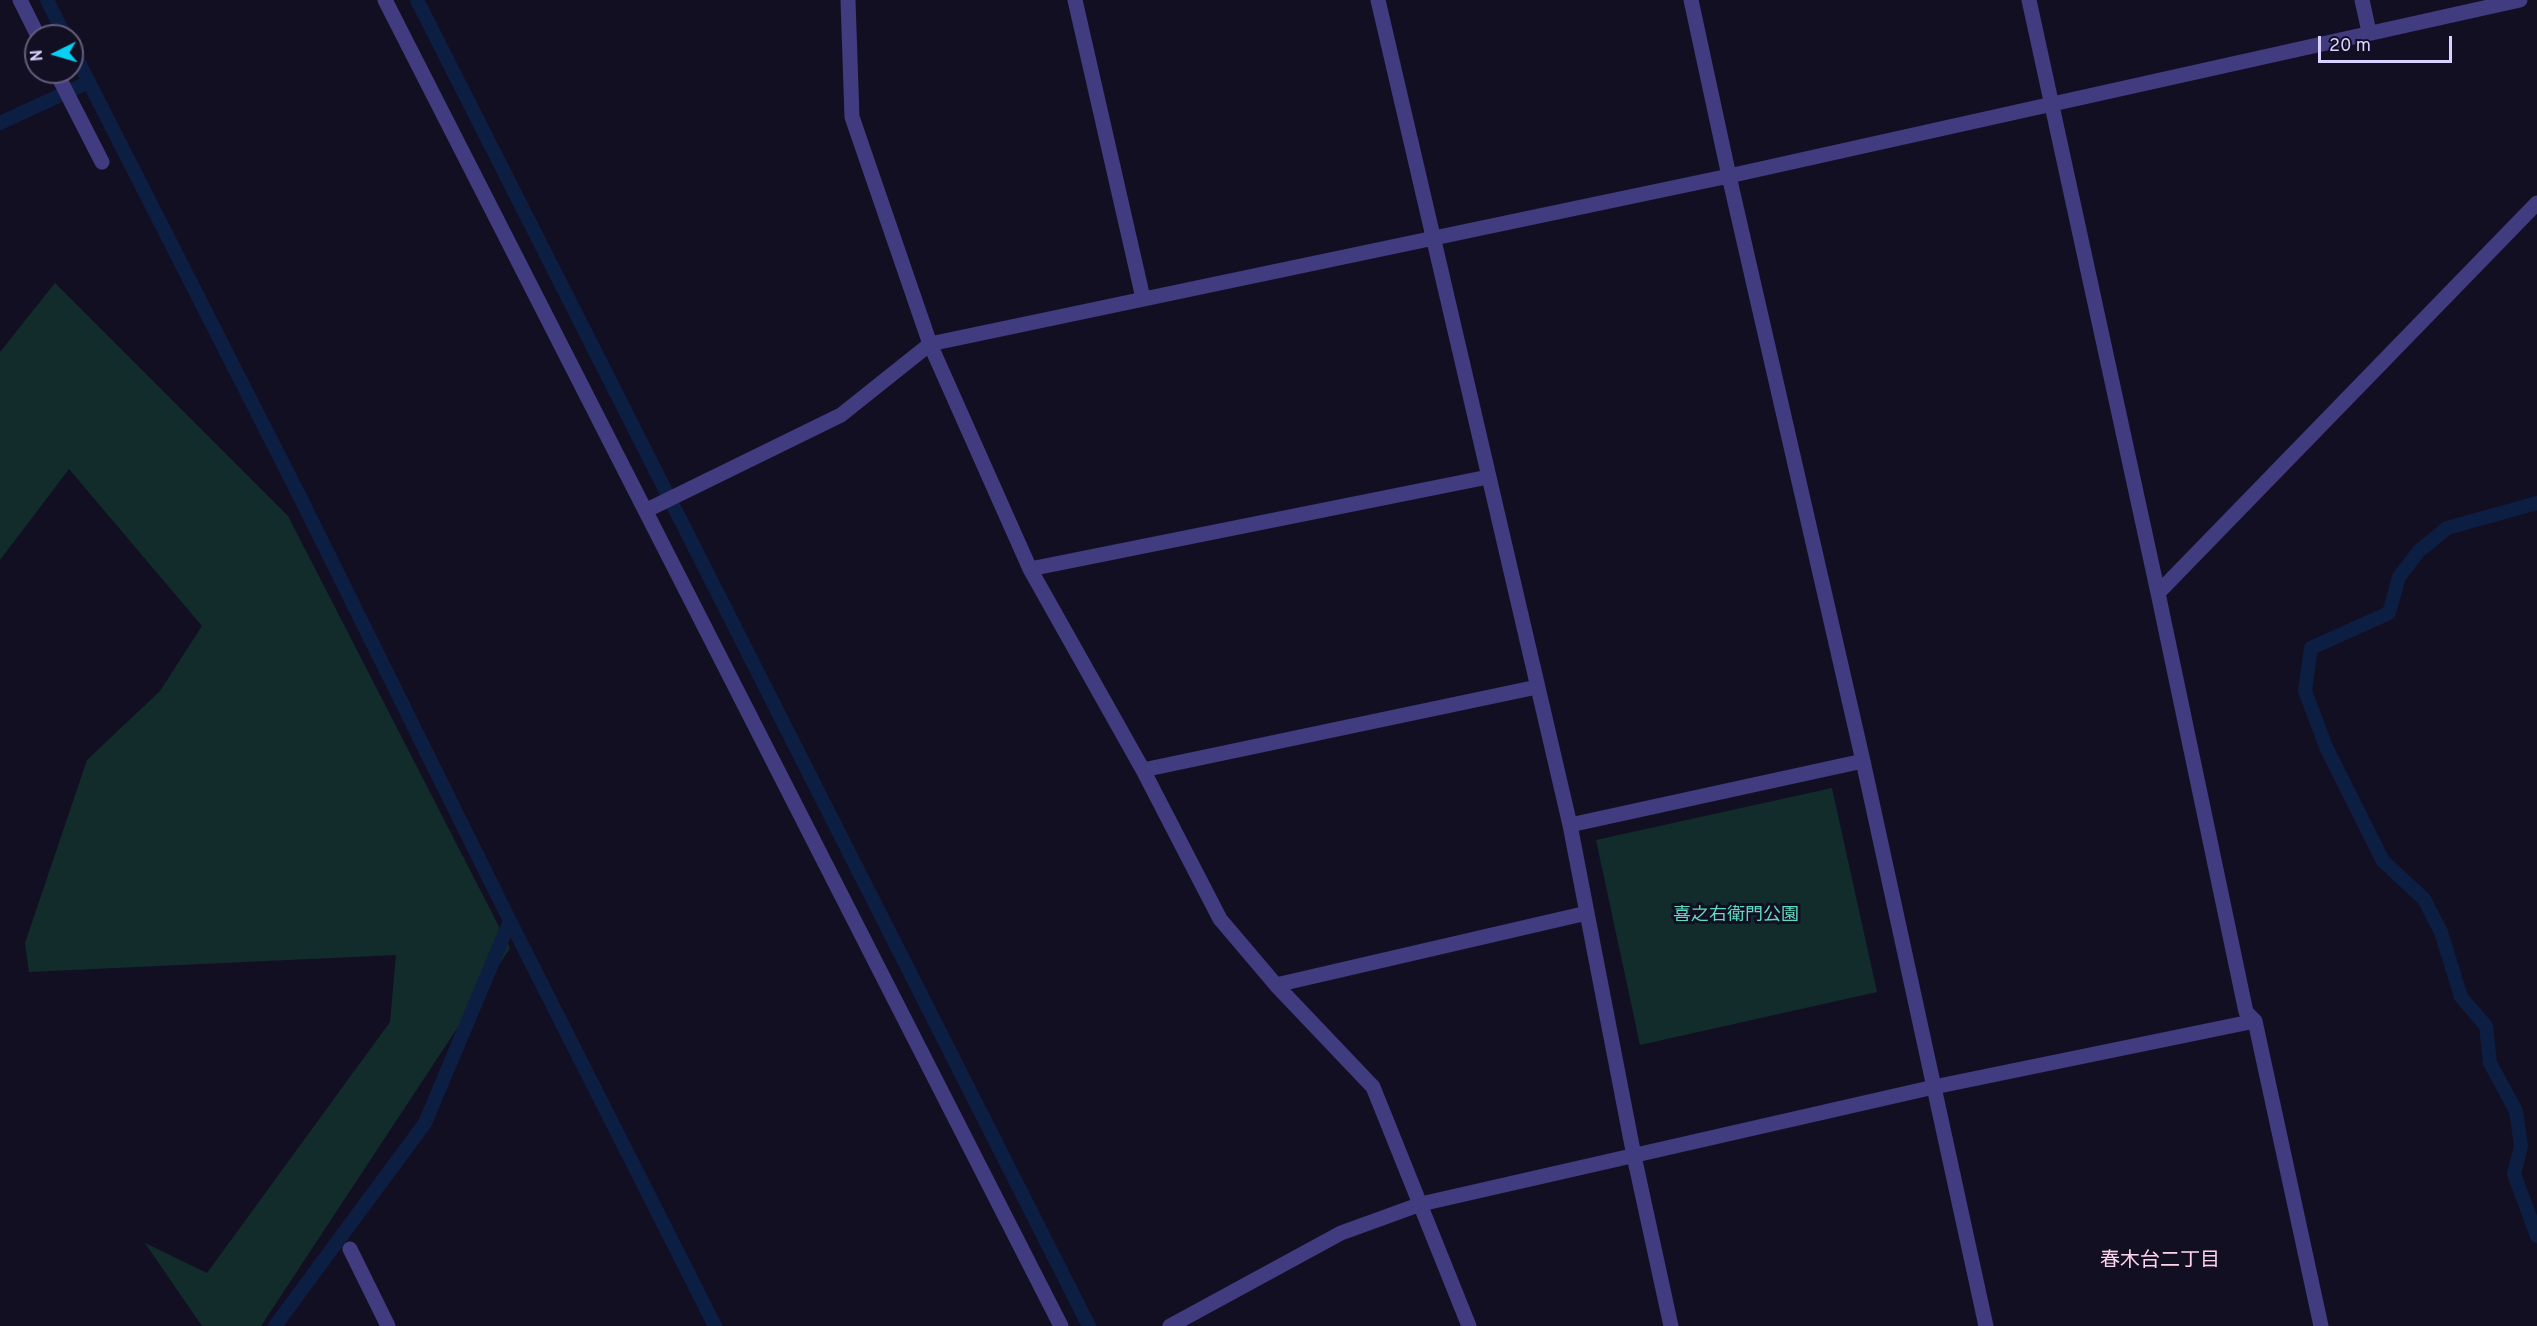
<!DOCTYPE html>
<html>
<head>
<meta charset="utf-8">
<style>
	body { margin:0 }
	#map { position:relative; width:2537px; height:1326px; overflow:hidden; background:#130f23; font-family:Overpass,sans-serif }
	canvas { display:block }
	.north { position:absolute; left:24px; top:24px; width:60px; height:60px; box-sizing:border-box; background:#130f23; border:2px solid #625d7b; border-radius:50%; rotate:265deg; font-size:16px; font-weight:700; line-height:24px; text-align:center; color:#d9d1fe }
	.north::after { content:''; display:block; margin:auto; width:21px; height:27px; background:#07d0f4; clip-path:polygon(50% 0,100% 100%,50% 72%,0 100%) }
	.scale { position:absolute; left:2318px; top:36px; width:134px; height:27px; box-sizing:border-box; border:3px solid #d9d1fe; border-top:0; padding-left:8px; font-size:18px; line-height:21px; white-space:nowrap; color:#d9d1fe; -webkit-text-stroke:4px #130f23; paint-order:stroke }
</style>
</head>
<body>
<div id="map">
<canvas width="2537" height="1326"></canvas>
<div class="north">N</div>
<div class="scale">20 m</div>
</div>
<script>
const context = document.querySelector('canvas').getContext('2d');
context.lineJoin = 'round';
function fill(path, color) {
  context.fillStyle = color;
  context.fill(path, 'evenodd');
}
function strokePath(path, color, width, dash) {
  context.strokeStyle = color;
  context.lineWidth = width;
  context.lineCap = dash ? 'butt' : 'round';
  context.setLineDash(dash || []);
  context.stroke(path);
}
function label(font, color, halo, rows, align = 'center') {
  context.font = font + ' Overpass,"Noto Sans JP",sans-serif';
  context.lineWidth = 6;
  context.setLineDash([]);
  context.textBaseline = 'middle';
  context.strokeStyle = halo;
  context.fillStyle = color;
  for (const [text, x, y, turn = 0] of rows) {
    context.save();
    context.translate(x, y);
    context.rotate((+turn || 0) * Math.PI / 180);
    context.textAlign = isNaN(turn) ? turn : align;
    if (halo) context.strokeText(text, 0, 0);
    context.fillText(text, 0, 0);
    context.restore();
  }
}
const green = new Path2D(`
	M 55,283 L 288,516 L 510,948 L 261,1326 L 202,1326 L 145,1243 L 207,1273 L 390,1022 L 396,955 L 29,972 L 25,943 L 87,760 L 160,691 L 202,626 L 69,469 L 0,560 L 0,352 Z
	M 1832,788 L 1877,992 L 1640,1045 L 1596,840 Z`);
const stream = new Path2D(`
	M 47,0 L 65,36
	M 417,0 L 1089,1326
	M 72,49 L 300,497 L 510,921 L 715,1326
	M 0,123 L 89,82
	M 2537,503 L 2447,528 L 2419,551 L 2399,577 L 2389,613 L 2311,648 L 2305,691 L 2326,747 L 2383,861 L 2424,899 L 2441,932 L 2461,997 L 2486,1026 L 2490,1063 L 2516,1111 L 2521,1146 L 2514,1174 L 2537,1236
	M 275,1326 L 425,1123 L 510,921`);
const minor = new Path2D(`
	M 20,0 L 38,36
	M 385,0 L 1061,1326
	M 848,0 L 852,117 L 930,344 L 1030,569 L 1143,770 L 1220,919 L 1276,985 L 1373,1087 L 1469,1326
	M 1075,0 L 1143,298
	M 1378,0 L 1570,825 L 1634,1156 L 1671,1326
	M 1691,0 L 1729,176 L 1863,761 L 1986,1326
	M 2029,0 L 2158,593 L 2246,1012 L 2255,1021 L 2321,1326
	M 2362,0 L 2369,32
	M 56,72 L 102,162
	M 647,510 L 841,415 L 930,344 L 1729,176 L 2520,0
	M 1030,569 L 1488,477
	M 2158,593 L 2537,203
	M 1143,770 L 1537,687
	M 1570,825 L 1863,761
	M 1276,985 L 1587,913
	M 350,1249 L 388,1326
	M 1170,1326 L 1341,1233 L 1421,1204 L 1934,1087 L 2255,1021`);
const parkNames = [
	["喜之右衛門公園",1736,916]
];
const neighbourhoodNames = [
	["春木台二丁目",2160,1262]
];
fill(green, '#122c2c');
strokePath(stream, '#0d1e43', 14);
strokePath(minor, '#413b80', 15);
label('18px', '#5fdcc3', '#130f23', parkNames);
label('20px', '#fed3ec', '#130f23', neighbourhoodNames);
</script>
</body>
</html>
